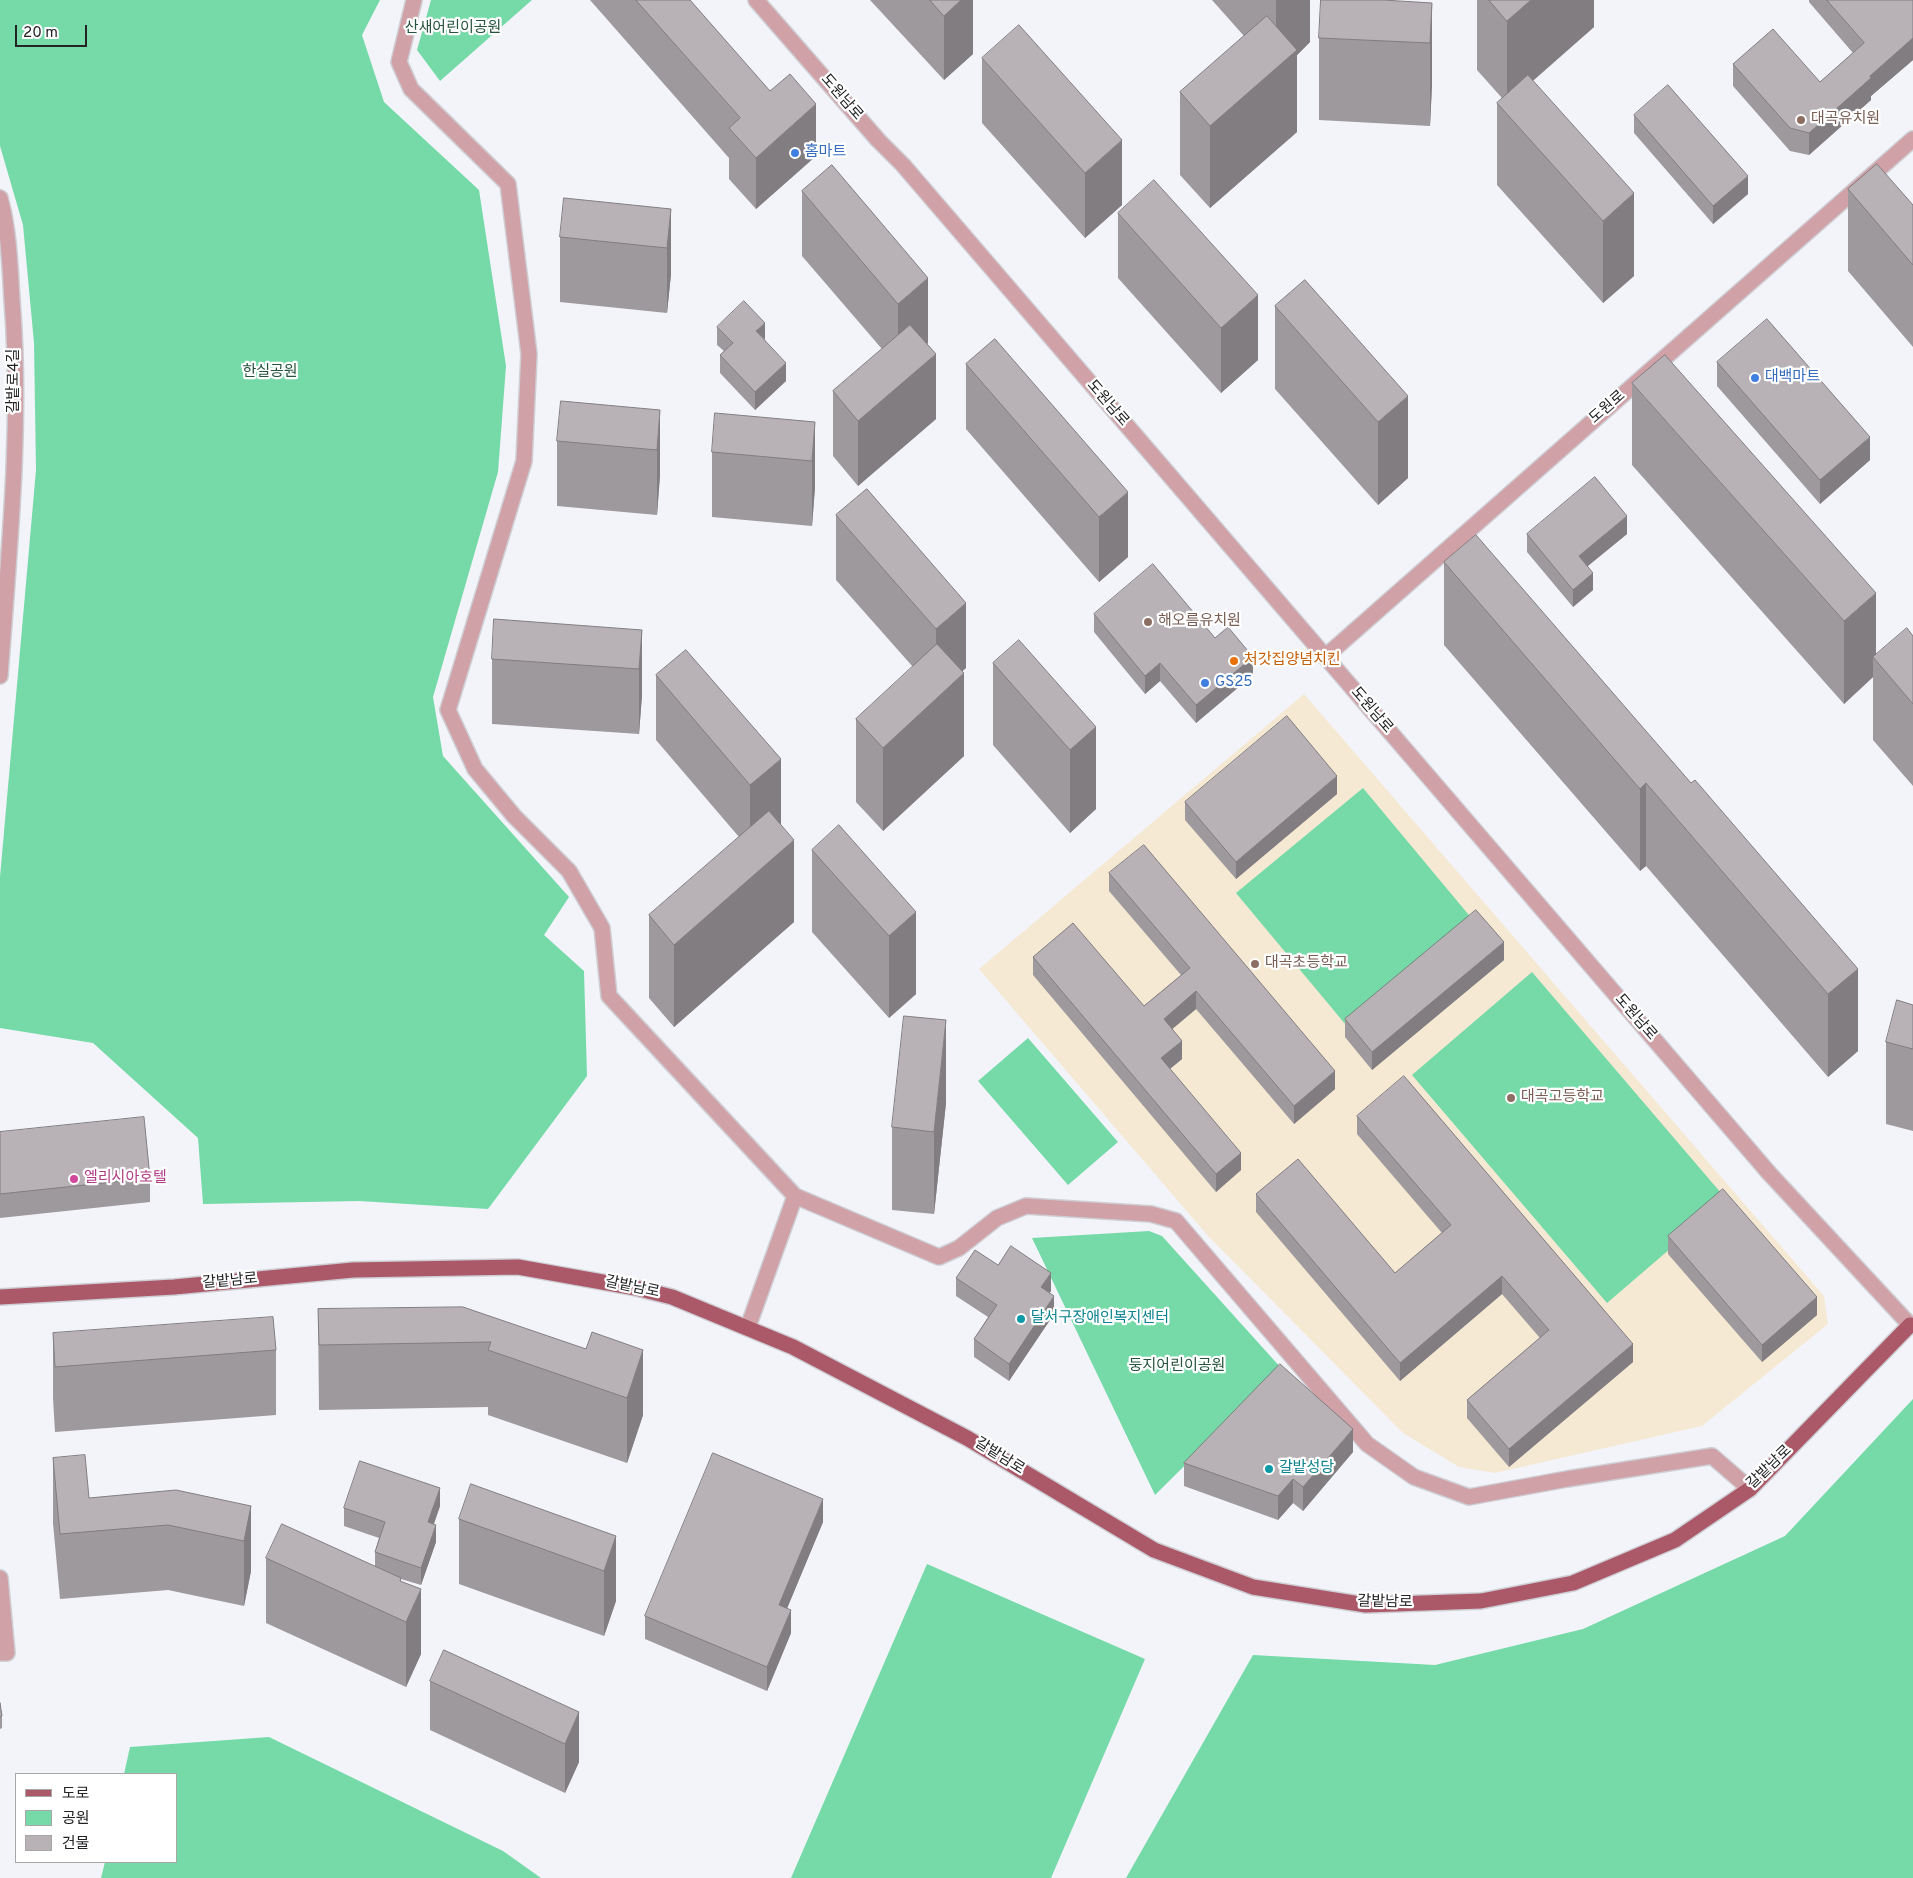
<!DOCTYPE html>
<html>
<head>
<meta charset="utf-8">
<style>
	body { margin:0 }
	#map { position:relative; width:1913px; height:1878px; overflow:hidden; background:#f3f4fa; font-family:Overpass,"Noto Sans KR",sans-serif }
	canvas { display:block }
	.legend { position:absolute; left:15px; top:1773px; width:162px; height:90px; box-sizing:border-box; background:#fff; border:1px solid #a7a7a8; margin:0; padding:6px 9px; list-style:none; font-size:15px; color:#232326 }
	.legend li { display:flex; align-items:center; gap:10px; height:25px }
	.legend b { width:25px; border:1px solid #a7a7a8 }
	.scale { position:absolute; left:15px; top:25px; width:72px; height:22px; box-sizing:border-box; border:2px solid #232326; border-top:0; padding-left:6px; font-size:15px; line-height:18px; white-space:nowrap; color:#232326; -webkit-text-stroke:4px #fff; paint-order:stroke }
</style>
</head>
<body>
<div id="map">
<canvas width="1913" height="1878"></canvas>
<ul class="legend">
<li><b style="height:6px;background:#ab5968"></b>도로</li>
<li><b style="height:14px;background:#75daa8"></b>공원</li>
<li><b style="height:14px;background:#b8b2b7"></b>건물</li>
</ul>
<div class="scale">20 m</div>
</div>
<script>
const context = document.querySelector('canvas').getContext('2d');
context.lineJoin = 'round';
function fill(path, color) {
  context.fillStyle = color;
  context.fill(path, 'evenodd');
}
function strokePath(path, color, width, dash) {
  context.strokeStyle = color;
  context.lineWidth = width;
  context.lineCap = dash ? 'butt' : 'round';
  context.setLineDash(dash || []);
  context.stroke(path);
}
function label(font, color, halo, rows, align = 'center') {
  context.font = font + ' Overpass,"Noto Sans KR",sans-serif';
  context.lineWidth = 4.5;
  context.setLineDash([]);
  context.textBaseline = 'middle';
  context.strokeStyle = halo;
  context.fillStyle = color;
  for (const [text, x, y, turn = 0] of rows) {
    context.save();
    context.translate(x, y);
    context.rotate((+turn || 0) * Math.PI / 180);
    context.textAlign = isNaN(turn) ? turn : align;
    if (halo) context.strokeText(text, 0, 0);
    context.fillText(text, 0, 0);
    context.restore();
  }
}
const education = new Path2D(`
	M 1304,694 L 1824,1296 L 1828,1324 L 1702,1426 L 1495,1473 L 1459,1467 L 1403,1433 L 1209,1237 L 979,969 Z`);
const green = new Path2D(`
	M 0,0 L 380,0 L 362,35 L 384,102 L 479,190 L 506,366 L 498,472 L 433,697 L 443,756 L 569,897 L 544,935 L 584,971 L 587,1076 L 488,1209 L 359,1201 L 203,1204 L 198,1138 L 93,1043 L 0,1028 L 0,877 L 36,470 L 34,343 L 23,225 L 0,146 Z
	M 431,0 L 532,0 L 440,81 L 417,50 Z
	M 1363,788 L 1473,920 L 1346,1025 L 1236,893 Z
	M 1532,972 L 1727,1200 L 1607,1303 L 1412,1075 Z
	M 1028,1038 L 1118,1142 L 1068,1185 L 978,1081 Z
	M 1149,1231 L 1162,1236 L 1282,1369 L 1155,1495 L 1032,1238 Z
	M 1913,1399 L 1913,1878 L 1126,1878 L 1253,1655 L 1435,1665 L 1583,1629 L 1785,1536 Z
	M 927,1564 L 1145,1659 L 1051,1878 L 791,1878 Z
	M 269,1737 L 503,1851 L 541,1878 L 101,1878 L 105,1862 L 176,1862 L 176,1774 L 124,1774 L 130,1747 Z`);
const minor = new Path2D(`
	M 414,0 L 399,62 L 411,89 L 508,184 L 529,354 L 524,461 L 448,710 L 475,769 L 514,816 L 569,871 L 602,928 L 609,996 L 795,1196 L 939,1257 L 959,1248 L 997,1218 L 1026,1206 L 1151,1214 L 1176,1221 L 1367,1444 L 1414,1477 L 1469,1497 L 1567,1479 L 1712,1456 L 1750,1489
	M 756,0 L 878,140 L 903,165 L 1769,1173 L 1910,1325 L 1913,1324
	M 0,198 C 9,231 10,266 12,300 C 22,425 9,551 0,676
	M 1325,657 L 1913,139
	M 748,1327 L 795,1196
	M 0,1578 L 7,1653 L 0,1653`);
const major = new Path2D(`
	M 0,1297 L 174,1287 L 353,1270 L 518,1267 L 636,1288 L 672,1297 L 793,1347 L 967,1438 L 1154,1550 L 1253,1587 L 1366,1605 L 1481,1601 L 1573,1583 L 1675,1540 L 1750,1489 L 1910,1325`);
const wall = new Path2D(`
	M 590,0 L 690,0 L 816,156 L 756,209 L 729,179 L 729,158 Z
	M 870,0 L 973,0 L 973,54 L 944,80 Z
	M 1212,0 L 1310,0 L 1310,42 L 1297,55 L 1297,132 L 1210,208 L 1180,175 L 1180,92 L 1244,36 Z
	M 1477,0 L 1594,0 L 1594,27 L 1533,81 L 1634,276 L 1603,303 L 1497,185 L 1497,103 L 1502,98 L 1477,70 Z
	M 1809,0 L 1913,0 L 1913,60 L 1871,96 L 1871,100 L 1809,155 L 1790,151 L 1733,86 L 1733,64 L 1820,82 L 1853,53 L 1809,2 Z
	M 1432,3 L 1432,85 L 1430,126 L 1319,120 L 1319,38 Z
	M 982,58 L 1122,205 L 1085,238 L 982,123 Z
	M 1634,115 L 1748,194 L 1713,224 L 1634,133 Z
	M 832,165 L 928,343 L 927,344 L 936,419 L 858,486 L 833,456 L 833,391 L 882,349 L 802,256 L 802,191 Z
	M 1848,189 L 1913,205 L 1913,347 L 1848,271 Z
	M 671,209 L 671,274 L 667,313 L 560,302 L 560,237 Z
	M 1118,213 L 1258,360 L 1221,393 L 1118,278 Z
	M 1305,280 L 1408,478 L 1378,505 L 1275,389 L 1275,306 Z
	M 717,327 L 765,340 L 786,381 L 755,410 L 720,373 L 720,355 L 724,351 L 717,345 Z
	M 995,339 L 1128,557 L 1099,582 L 966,429 L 966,364 Z
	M 1717,362 L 1870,460 L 1820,504 L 1717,386 Z
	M 1632,383 L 1876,655 L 1913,636 L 1913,786 L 1873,740 L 1873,677 L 1844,704 L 1632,465 Z
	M 660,410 L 660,475 L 657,515 L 557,506 L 557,441 Z
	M 815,422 L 815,487 L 812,526 L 712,517 L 712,452 Z
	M 867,489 L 966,668 L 962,671 L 964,756 L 883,831 L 856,802 L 856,719 L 913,667 L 836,580 L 836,515 Z
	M 1527,534 L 1627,534 L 1588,566 L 1593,590 L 1573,607 L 1527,552 Z
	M 1444,562 L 1691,783 L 1858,969 L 1858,1051 L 1828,1077 L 1646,866 L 1640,871 L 1444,645 Z
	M 1094,614 L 1215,638 L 1253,675 L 1196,723 L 1160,681 L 1145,694 L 1094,632 Z
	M 642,630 L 642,695 L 639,734 L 492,724 L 492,659 Z
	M 686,650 L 781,824 L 794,922 L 674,1027 L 649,998 L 649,915 L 739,837 L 656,740 L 656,675 Z
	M 993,663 L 1096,727 L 1096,809 L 1070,833 L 993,745 Z
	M 1337,794 L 1236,879 L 1185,820 L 1185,802 Z
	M 812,850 L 916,912 L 916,994 L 889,1018 L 812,932 Z
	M 1109,873 L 1335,1089 L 1294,1124 L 1196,1009 L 1172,1029 L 1182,1059 L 1170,1069 L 1241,1170 L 1216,1192 L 1033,975 L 1033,957 L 1144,1006 L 1181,975 L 1109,891 Z
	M 1504,960 L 1372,1070 L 1345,1037 L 1345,1019 Z
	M 1913,1005 L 1913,1131 L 1886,1124 L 1886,1042 Z
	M 946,1103 L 934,1214 L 892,1210 L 892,1127 Z
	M 1357,1116 L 1633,1362 L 1509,1467 L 1467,1418 L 1467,1400 L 1540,1338 L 1502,1294 L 1400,1381 L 1256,1212 L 1256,1194 L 1395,1273 L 1442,1233 L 1357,1134 Z
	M 0,1132 L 150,1178 L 150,1202 L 0,1218 Z
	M 1668,1236 L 1817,1315 L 1762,1362 L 1668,1254 Z
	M 998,1265 L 1051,1291 L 1049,1293 L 1054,1314 L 1009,1381 L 974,1357 L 974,1339 L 988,1317 L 956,1296 L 956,1278 Z
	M 318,1309 L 586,1349 L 643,1415 L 627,1463 L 488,1415 L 488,1407 L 319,1410 Z
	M 53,1333 L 276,1350 L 276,1415 L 55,1432 L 53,1398 Z
	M 1353,1452 L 1303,1511 L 1293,1503 L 1278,1520 L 1184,1486 L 1184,1463 Z
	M 53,1458 L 89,1498 L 251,1506 L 251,1571 L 244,1606 L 168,1590 L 60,1599 L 53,1523 Z
	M 440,1506 L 434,1524 L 436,1542 L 421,1585 L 401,1579 L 401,1582 L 421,1654 L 406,1687 L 266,1623 L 266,1558 L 375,1566 L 375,1552 L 379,1538 L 344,1526 L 344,1508 Z
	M 459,1519 L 616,1536 L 616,1601 L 604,1636 L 459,1584 Z
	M 823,1522 L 787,1608 L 791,1633 L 767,1691 L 645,1639 L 645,1616 Z
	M 430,1681 L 579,1712 L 579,1762 L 565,1793 L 430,1730 Z
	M 0,1703 L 2,1716 L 2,1728 L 0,1729 Z`);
const shadedWall = new Path2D(`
	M 961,0 L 973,0 L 973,54 L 944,80 L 944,16 Z
	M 1276,0 L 1310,0 L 1310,42 L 1297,55 L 1297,132 L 1210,208 L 1210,126 L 1276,68 Z
	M 1531,0 L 1594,0 L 1594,27 L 1507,103 L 1507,21 Z
	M 1432,3 L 1432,85 L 1430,126 L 1430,43 Z
	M 1913,38 L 1913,60 L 1871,96 L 1871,100 L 1809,155 L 1809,133 L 1870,76 Z
	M 816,104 L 816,156 L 756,209 L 756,158 Z
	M 1122,140 L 1122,205 L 1085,238 L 1085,173 Z
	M 1748,176 L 1748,194 L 1713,224 L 1713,206 Z
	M 1634,193 L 1634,276 L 1603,303 L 1603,221 Z
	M 671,209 L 671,274 L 667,313 L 667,248 Z
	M 928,278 L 928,343 L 898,369 L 898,304 Z
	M 1258,295 L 1258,360 L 1221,393 L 1221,328 Z
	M 765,323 L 765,340 L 756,331 Z
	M 936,354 L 936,419 L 858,486 L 858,421 Z
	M 786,363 L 786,381 L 755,410 L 755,392 Z
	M 1408,396 L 1408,478 L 1378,505 L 1378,422 Z
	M 660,410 L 660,475 L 657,515 L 657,450 Z
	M 815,422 L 815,487 L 812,526 L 812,461 Z
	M 1870,437 L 1870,460 L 1820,504 L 1820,480 Z
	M 1128,492 L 1128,557 L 1099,582 L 1099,517 Z
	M 1627,516 L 1627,534 L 1579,573 L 1579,556 Z
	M 1593,573 L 1593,590 L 1573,607 L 1573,590 Z
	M 1876,593 L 1876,660 L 1873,657 L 1873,677 L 1844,704 L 1844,621 Z
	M 966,603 L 966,668 L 936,694 L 936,629 Z
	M 642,630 L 642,695 L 639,734 L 639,669 Z
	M 1253,657 L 1253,675 L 1196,723 L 1196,705 Z
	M 1160,663 L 1160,681 L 1145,694 L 1145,676 Z
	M 964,673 L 964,756 L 883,831 L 883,748 Z
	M 1096,727 L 1096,809 L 1070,833 L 1070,750 Z
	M 781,759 L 781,824 L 750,850 L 750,785 Z
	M 1337,776 L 1337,794 L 1236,879 L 1236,862 Z
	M 1646,783 L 1646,866 L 1640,871 L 1640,789 Z
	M 794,840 L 794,922 L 674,1027 L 674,945 Z
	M 916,912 L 916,994 L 889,1018 L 889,936 Z
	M 1504,942 L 1504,960 L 1372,1070 L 1372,1052 Z
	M 1858,969 L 1858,1051 L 1828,1077 L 1828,994 Z
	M 1196,991 L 1196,1009 L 1164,1036 L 1164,1019 Z
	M 946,1020 L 946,1103 L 934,1214 L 934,1132 Z
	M 1182,1041 L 1182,1059 L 1161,1076 L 1161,1058 Z
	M 1335,1071 L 1335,1089 L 1294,1124 L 1294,1106 Z
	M 1241,1153 L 1241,1170 L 1216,1192 L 1216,1174 Z
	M 1051,1273 L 1051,1291 L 1041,1305 L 1041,1287 Z
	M 1502,1276 L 1502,1294 L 1400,1381 L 1400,1363 Z
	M 1054,1296 L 1054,1314 L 1009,1381 L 1009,1364 Z
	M 1817,1297 L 1817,1315 L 1762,1362 L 1762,1345 Z
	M 1633,1344 L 1633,1362 L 1509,1467 L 1509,1449 Z
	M 643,1350 L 643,1415 L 627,1463 L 627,1398 Z
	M 1353,1429 L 1353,1452 L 1303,1511 L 1303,1487 Z
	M 1293,1479 L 1293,1503 L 1278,1520 L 1278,1496 Z
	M 440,1488 L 440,1506 L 428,1540 L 428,1522 Z
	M 823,1499 L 823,1522 L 779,1628 L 779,1605 Z
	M 251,1506 L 251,1571 L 244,1606 L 244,1541 Z
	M 436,1525 L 436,1542 L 421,1585 L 421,1568 Z
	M 616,1536 L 616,1601 L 604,1636 L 604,1571 Z
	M 421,1589 L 421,1654 L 406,1687 L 406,1622 Z
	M 791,1610 L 791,1633 L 767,1691 L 767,1667 Z
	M 579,1712 L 579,1762 L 565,1793 L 565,1744 Z`);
const building = new Path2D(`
	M 636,0 L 690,0 L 770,91 L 790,74 L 816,104 L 756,158 L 729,128 L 740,118 Z
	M 930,0 L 961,0 L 944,16 Z
	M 1321,0 L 1383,0 L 1432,3 L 1430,43 L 1319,38 Z
	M 1489,0 L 1531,0 L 1507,21 Z
	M 1827,0 L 1913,0 L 1913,38 L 1870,76 L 1871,78 L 1809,133 L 1790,128 L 1733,64 L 1773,29 L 1820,82 L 1864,43 Z
	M 1267,16 L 1297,50 L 1210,126 L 1180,92 Z
	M 1019,25 L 1122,140 L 1085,173 L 982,58 Z
	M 1528,75 L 1634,193 L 1603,221 L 1497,103 Z
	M 1668,85 L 1748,176 L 1713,206 L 1634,115 Z
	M 1877,164 L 1913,205 L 1913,265 L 1848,189 Z
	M 832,165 L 928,278 L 898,304 L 802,191 Z
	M 1154,180 L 1258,295 L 1221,328 L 1118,213 Z
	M 564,198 L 671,209 L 667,248 L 560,237 Z
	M 1305,280 L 1408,396 L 1378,422 L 1275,306 Z
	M 744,301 L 765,323 L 756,331 L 786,363 L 755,392 L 720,355 L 733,343 L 717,327 Z
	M 1767,319 L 1870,437 L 1820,480 L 1717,362 Z
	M 910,325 L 936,354 L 858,421 L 833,391 Z
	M 995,339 L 1128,492 L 1099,517 L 966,364 Z
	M 1665,355 L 1876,593 L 1844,621 L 1632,383 Z
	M 561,401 L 660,410 L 657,450 L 557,441 Z
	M 715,413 L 815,422 L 812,461 L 712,452 Z
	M 1595,477 L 1627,516 L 1579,556 L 1593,573 L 1573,590 L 1527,534 Z
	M 867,489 L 966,603 L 936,629 L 836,515 Z
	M 1476,535 L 1691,783 L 1695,780 L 1858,969 L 1828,994 L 1646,783 L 1640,789 L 1444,562 Z
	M 1153,564 L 1215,638 L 1228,627 L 1253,657 L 1196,705 L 1160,663 L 1145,676 L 1094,614 Z
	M 494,619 L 642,630 L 639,669 L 492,659 Z
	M 1907,628 L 1913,636 L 1913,704 L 1873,657 Z
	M 1019,640 L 1096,727 L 1070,750 L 993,663 Z
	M 937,644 L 964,673 L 883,748 L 856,719 Z
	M 686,650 L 781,759 L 750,785 L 656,675 Z
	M 1287,716 L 1337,776 L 1236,862 L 1185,802 Z
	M 769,811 L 794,840 L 674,945 L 649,915 Z
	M 839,825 L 916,912 L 889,936 L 812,850 Z
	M 1144,845 L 1335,1071 L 1294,1106 L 1196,991 L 1164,1019 L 1182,1041 L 1161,1058 L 1241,1153 L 1216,1174 L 1033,957 L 1073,923 L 1144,1006 L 1190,968 L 1109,873 Z
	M 1476,910 L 1504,942 L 1372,1052 L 1345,1019 Z
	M 1897,1000 L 1913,1005 L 1913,1049 L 1886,1042 Z
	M 904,1016 L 946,1020 L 934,1132 L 892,1127 Z
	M 1404,1076 L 1633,1344 L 1509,1449 L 1467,1400 L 1549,1330 L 1502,1276 L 1400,1363 L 1256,1194 L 1298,1159 L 1395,1273 L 1451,1225 L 1357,1116 Z
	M 144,1117 L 150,1178 L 0,1194 L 0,1132 Z
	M 1723,1189 L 1817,1297 L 1762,1345 L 1668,1236 Z
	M 1011,1246 L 1051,1273 L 1041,1287 L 1054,1296 L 1009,1364 L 974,1339 L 997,1305 L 956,1278 L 975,1250 L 998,1265 Z
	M 463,1307 L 586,1349 L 592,1332 L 643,1350 L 627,1398 L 488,1350 L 491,1342 L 319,1345 L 318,1309 Z
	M 273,1317 L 276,1350 L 55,1367 L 53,1333 Z
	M 1280,1364 L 1353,1429 L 1303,1487 L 1293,1479 L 1278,1496 L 1184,1463 Z
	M 713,1453 L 823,1499 L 779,1605 L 791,1610 L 767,1667 L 645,1616 Z
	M 85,1455 L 89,1498 L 176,1490 L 251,1506 L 244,1541 L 168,1525 L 60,1534 L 53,1458 Z
	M 360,1461 L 440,1488 L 428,1522 L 436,1525 L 421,1568 L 375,1552 L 385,1522 L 344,1508 Z
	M 471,1484 L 616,1536 L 604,1571 L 459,1519 Z
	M 282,1524 L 401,1578 L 400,1581 L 421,1589 L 406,1622 L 266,1558 Z
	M 444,1650 L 579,1712 L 565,1744 L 430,1681 Z
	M 0,1703 L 2,1716 L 0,1717 Z`);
const markers = [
	[1801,120,5,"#8d6e63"],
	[795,153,5,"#3f7fe0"],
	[1755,378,5,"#3f7fe0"],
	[1148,622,5,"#8d6e63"],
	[1234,661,5,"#e8710a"],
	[1205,683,5,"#3f7fe0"],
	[1255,964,5,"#8d6e63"],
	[1511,1098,5,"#8d6e63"],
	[74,1179,5,"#d1479c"],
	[1021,1319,5,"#0f9aa8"],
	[1269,1469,5,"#0f9aa8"]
];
const parkNames = [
	["산새어린이공원",453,29],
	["한실공원",270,373],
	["둥지어린이공원",1177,1367]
];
const streetNames = [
	["도원남로",841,98,49],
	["갈밭로4길",15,381,-90],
	["도원남로",1107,404,49],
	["도원로",1608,408,-41],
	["도원남로",1371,711,49],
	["도원남로",1635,1018,49],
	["갈밭남로",230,1282,-5],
	["갈밭남로",632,1288,12],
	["갈밭남로",999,1457,32],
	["갈밭남로",1770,1468,-44],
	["갈밭남로",1385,1603,1]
];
const educationNames = [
	["대곡유치원",1811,120],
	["해오름유치원",1158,622],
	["대곡초등학교",1265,964],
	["대곡고등학교",1521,1098]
];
const shopNames = [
	["홈마트",805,153],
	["대백마트",1765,378],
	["GS25",1215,683]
];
const foodNames = [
	["처갓집양념치킨",1244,661]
];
const hotelNames = [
	["엘리시아호텔",84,1179]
];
const cultureNames = [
	["달서구장애인복지센터",1031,1319],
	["갈밭성당",1279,1469]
];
fill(education, '#f5e9d4');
fill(green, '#75daa8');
strokePath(minor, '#ceced4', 18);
strokePath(major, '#ceced4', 18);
strokePath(minor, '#d0a1a7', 15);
strokePath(major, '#ab5968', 15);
fill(wall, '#9e999d');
fill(shadedWall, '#817d80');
fill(building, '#b8b2b7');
strokePath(building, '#817d80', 1);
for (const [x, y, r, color] of markers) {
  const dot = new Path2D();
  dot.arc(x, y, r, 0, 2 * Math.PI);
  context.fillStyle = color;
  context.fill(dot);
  strokePath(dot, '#fff', 2);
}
label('15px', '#26533d', '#fff', parkNames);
label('15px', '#232326', '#fff', streetNames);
label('15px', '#785e54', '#fff', educationNames, 'left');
label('15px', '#366cbe', '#fff', shopNames, 'left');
label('15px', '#c56008', '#fff', foodNames, 'left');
label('15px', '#b23c85', '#fff', hotelNames, 'left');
label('15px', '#0d838f', '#fff', cultureNames, 'left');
</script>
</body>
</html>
